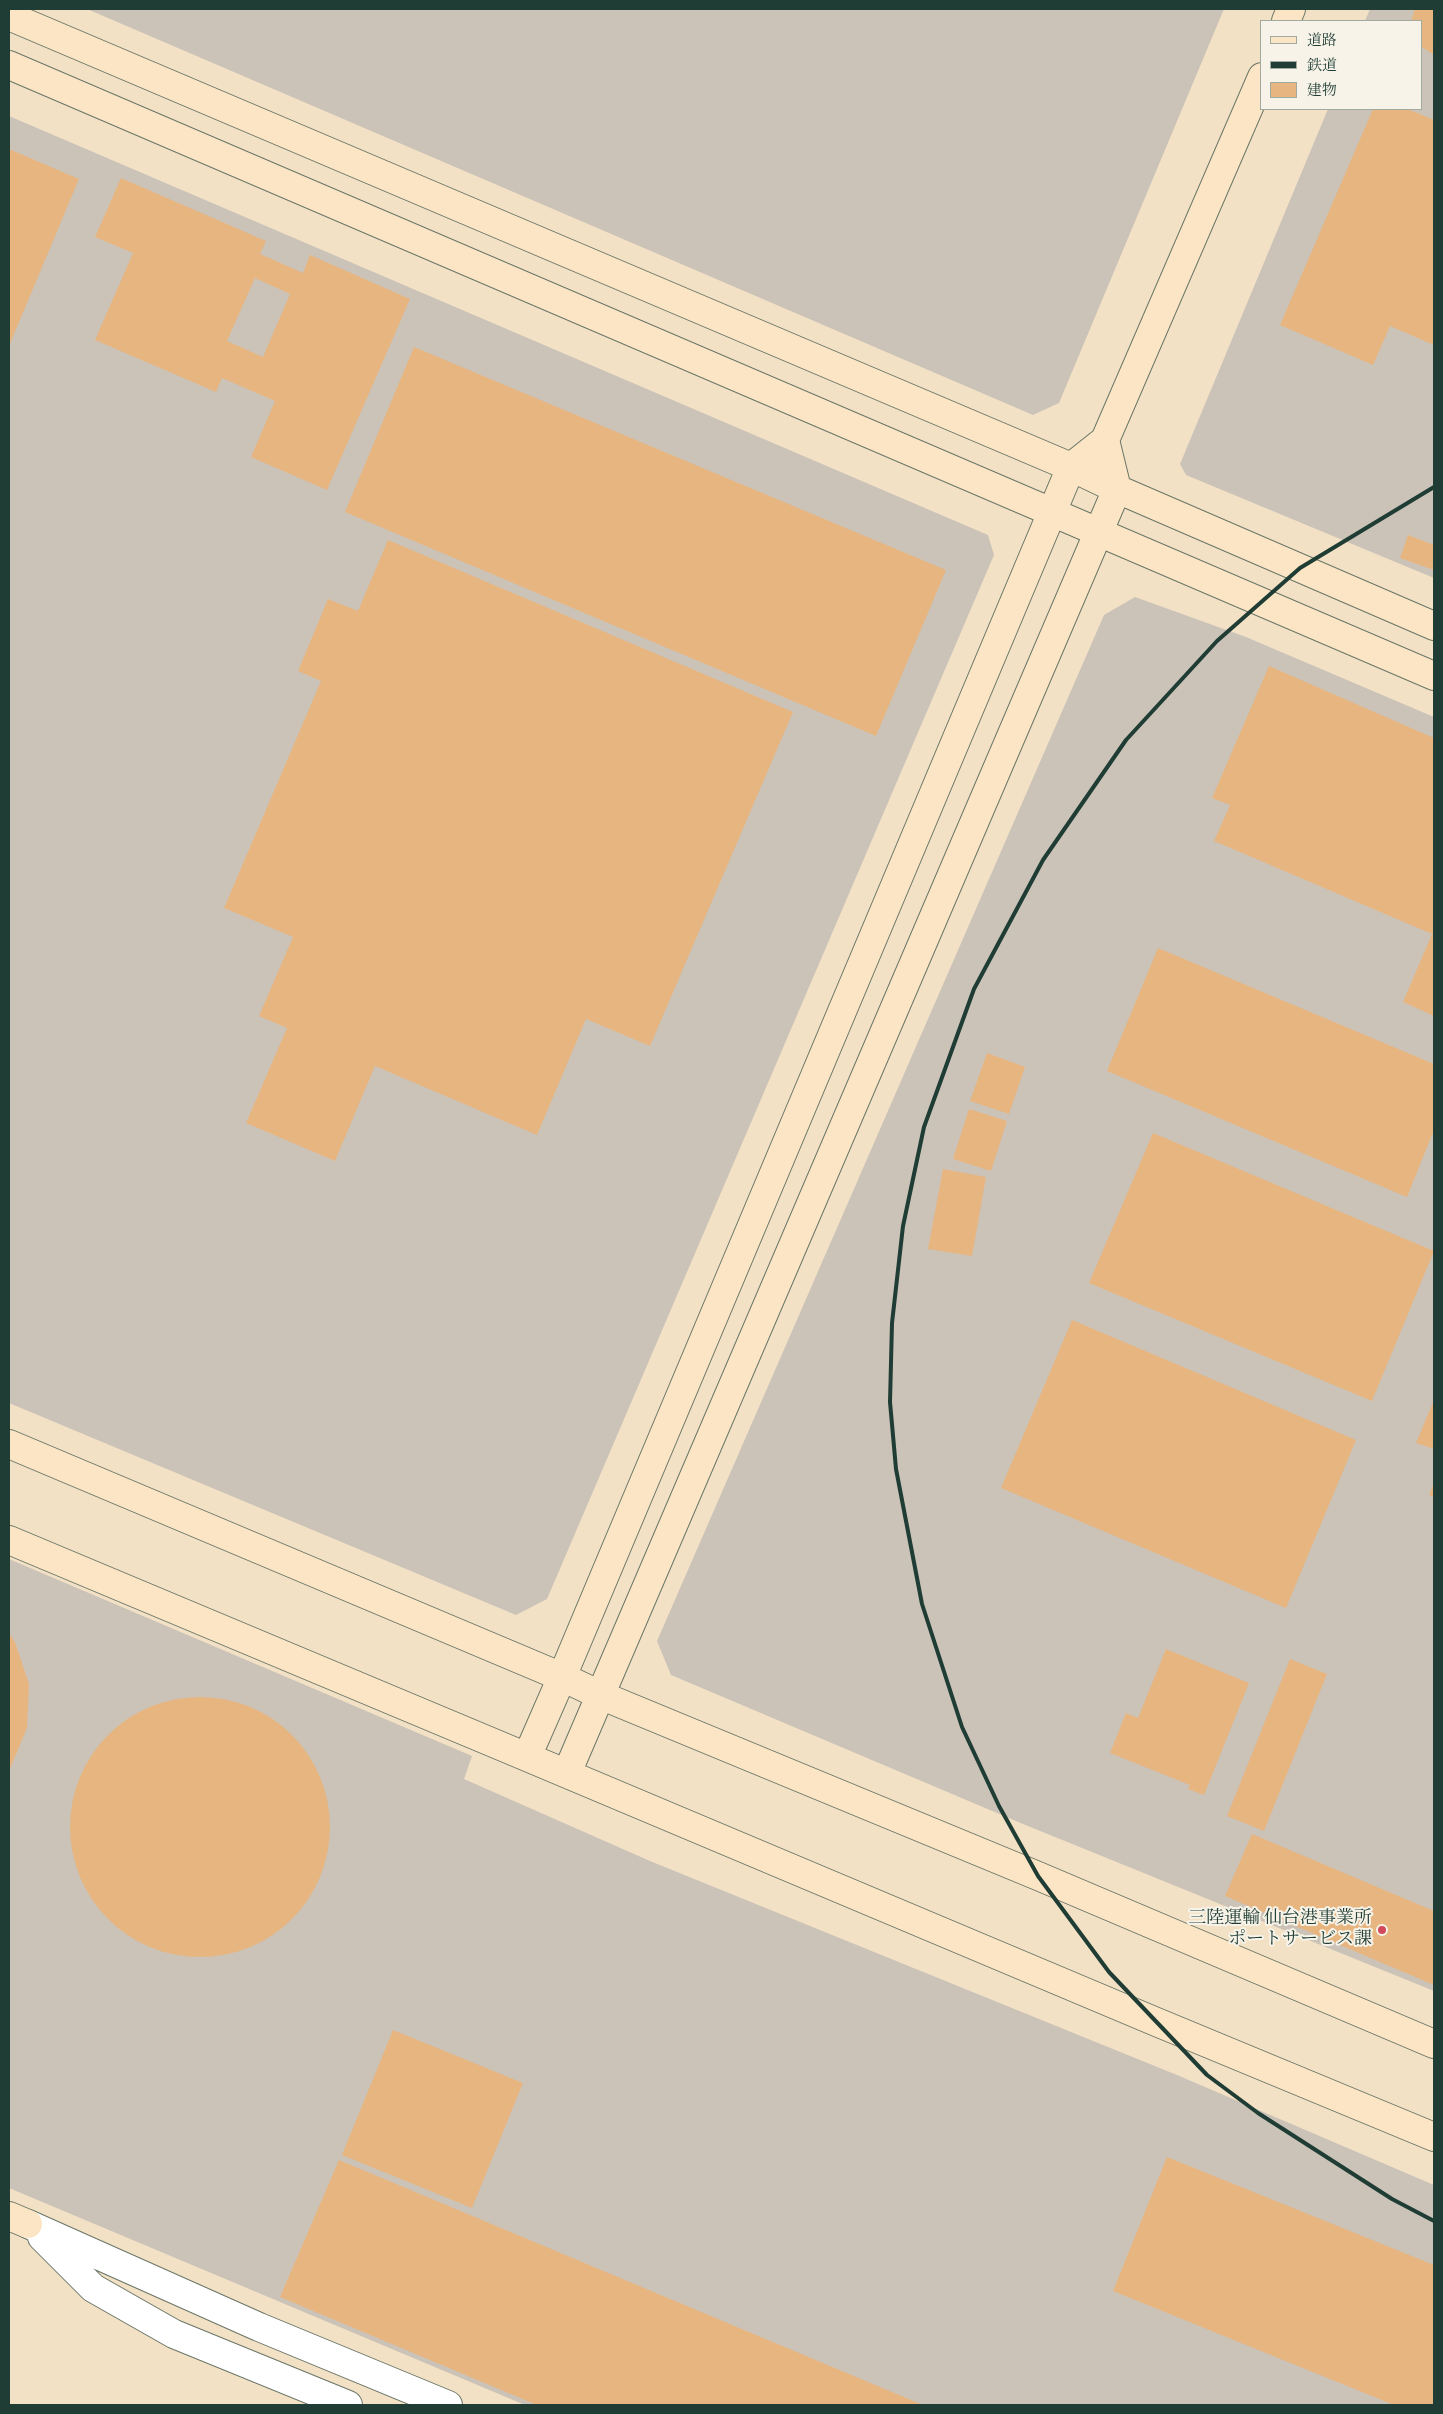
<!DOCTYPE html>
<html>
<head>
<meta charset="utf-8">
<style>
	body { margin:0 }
	#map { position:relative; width:1443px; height:2414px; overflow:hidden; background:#f3e1c6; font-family:"Sorts Mill Goudy","Noto Serif JP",serif }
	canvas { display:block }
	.frame { position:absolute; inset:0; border:10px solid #1f3d34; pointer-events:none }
	.legend { position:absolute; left:1260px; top:20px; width:162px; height:90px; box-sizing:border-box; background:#f7f3e8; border:1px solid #a1aaa0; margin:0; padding:6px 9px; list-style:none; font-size:15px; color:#1f3d34 }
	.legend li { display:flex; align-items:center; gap:10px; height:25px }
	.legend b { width:25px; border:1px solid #a1aaa0 }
</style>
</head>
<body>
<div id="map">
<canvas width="1443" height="2414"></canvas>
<div class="frame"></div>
<ul class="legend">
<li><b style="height:6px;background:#fce5c4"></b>道路</li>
<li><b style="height:6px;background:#1f3d34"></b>鉄道</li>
<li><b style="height:14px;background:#e7b580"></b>建物</li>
</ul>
</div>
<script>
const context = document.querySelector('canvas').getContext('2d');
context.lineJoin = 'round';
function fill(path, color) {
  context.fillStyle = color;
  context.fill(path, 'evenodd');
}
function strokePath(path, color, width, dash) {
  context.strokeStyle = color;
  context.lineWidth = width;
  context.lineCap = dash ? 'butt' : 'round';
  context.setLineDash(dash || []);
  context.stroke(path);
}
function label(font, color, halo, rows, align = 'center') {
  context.font = font + ' "Sorts Mill Goudy","Noto Serif JP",serif';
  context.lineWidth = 4;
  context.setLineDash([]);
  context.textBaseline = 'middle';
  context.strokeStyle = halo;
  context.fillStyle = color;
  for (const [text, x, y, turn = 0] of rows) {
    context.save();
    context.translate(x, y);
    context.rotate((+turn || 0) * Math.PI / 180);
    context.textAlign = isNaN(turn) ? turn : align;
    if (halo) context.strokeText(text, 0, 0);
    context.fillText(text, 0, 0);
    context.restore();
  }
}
const industrial = new Path2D(`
	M 87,9 L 1224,9 L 1059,403 L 1033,415 Z
	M 1370,9 L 1434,9 L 1434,578 L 1186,475 L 1180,464 L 1328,109 L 1422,109 L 1422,21 L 1365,21 Z
	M 9,116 L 988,535 L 994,555 L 547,1599 L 516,1615 L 9,1403 Z
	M 1135,597 L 1246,637 L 1434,717 L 1434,1991 L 1023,1824 L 671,1675 L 657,1641 L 1104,615 Z
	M 9,1559 L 472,1756 L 464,1779 L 650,1861 L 1177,2075 L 1434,2185 L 1434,2405 L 525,2405 L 9,2188 Z`);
const building = new Path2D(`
	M 1415,9 L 1434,9 L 1434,55 L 1422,47 L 1422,21 L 1411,21 Z
	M 1373,109 L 1408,109 L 1434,120 L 1434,345 L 1390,326 L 1373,365 L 1280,325 Z
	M 9,149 L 79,179 L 9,346 Z
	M 121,178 L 266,241 L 260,254 L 303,273 L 310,255 L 410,299 L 327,490 L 251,457 L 275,401 L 222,378 L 216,392 L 95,340 L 133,253 L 95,237 ZM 255,278 L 290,294 L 263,357 L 227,341 Z
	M 414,347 L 946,570 L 876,736 L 345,512 Z
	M 1408,535 L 1434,545 L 1434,570 L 1400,558 Z
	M 388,540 L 793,712 L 650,1046 L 586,1019 L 537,1135 L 375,1066 L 335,1161 L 246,1123 L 287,1028 L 259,1016 L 293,937 L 224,908 L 321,681 L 298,671 L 328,599 L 358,611 Z
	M 1269,666 L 1434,738 L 1434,1016 L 1403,1002 L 1432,934 L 1214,841 L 1230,805 L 1212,798 Z
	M 1158,948 L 1434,1064 L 1434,1130 L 1407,1197 L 1107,1071 Z
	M 987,1053 L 1025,1067 L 1009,1114 L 970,1101 Z
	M 969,1109 L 1007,1121 L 991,1171 L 953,1159 Z
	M 1153,1133 L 1434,1251 L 1372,1401 L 1089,1283 Z
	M 943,1169 L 986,1177 L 972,1256 L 928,1249 Z
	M 1072,1320 L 1356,1440 L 1286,1608 L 1001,1488 Z
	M 1434,1400 L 1434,1449 L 1416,1443 Z
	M 1434,1483 L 1434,1497 L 1429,1495 Z
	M 9,1633 L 15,1642 L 29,1684 L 27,1728 L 9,1771 Z
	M 1166,1649 L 1249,1683 L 1204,1795 L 1188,1789 L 1190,1785 L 1110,1753 L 1126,1713 L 1138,1718 Z
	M 1290,1659 L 1327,1674 L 1264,1831 L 1227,1816 Z
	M70 1827a130 130 0 1 1 260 0a130 130 0 1 1-260 0Z
	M 1252,1834 L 1434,1911 L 1434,1985 L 1225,1896 Z
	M 393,2030 L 523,2083 L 472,2208 L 342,2155 Z
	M 1167,2157 L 1434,2265 L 1434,2405 L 1394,2405 L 1113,2291 Z
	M 339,2160 L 923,2405 L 537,2405 L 280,2297 Z`);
const street = new Path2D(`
	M 28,2224 L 259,2327 L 448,2405
	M 42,2237 L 93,2288 L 174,2334 L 348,2405`);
const secondary = new Path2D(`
	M 9,16 L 1071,467 L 1117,489 L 1434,626
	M 1286,21 L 1291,9
	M 9,65 L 1434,676
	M 1262,77 L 1105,440 L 1071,467 L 562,1677 L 527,1757 L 1154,2021 L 1434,2137
	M 9,1444 L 562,1677 L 600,1695 L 1038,1876 L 1434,2044
	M 9,1540 L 527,1757
	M 567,1773 L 1117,489 L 1105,440
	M 9,2216 L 28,2224`);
const rail = new Path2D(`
	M 1434,487 L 1300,568 L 1217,641 L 1126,740 L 1043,860 L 974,989 L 924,1127 L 903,1226 L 892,1323 L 890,1402 L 896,1469 L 922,1604 L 962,1727 L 999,1806 L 1038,1876 L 1109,1972 L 1207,2075 L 1258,2113 L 1392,2199 L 1434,2221`);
const markers = [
	[1382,1930,5,"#d1495b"]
];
const poiNames = [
	["三陸運輸 仙台港事業所",1372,1920],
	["ポートサービス課",1372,1941]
];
fill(industrial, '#cbc3b8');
fill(building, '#e7b580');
strokePath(street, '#697667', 30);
strokePath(secondary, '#697667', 30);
strokePath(street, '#fff', 28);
strokePath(secondary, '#fce5c4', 28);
strokePath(rail, '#1f3d34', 4);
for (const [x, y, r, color] of markers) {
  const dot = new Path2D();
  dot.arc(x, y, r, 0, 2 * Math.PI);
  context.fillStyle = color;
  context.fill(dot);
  strokePath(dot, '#f7f3e8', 2);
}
label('18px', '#1f3d34', '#f7f3e8', poiNames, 'right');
</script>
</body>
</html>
